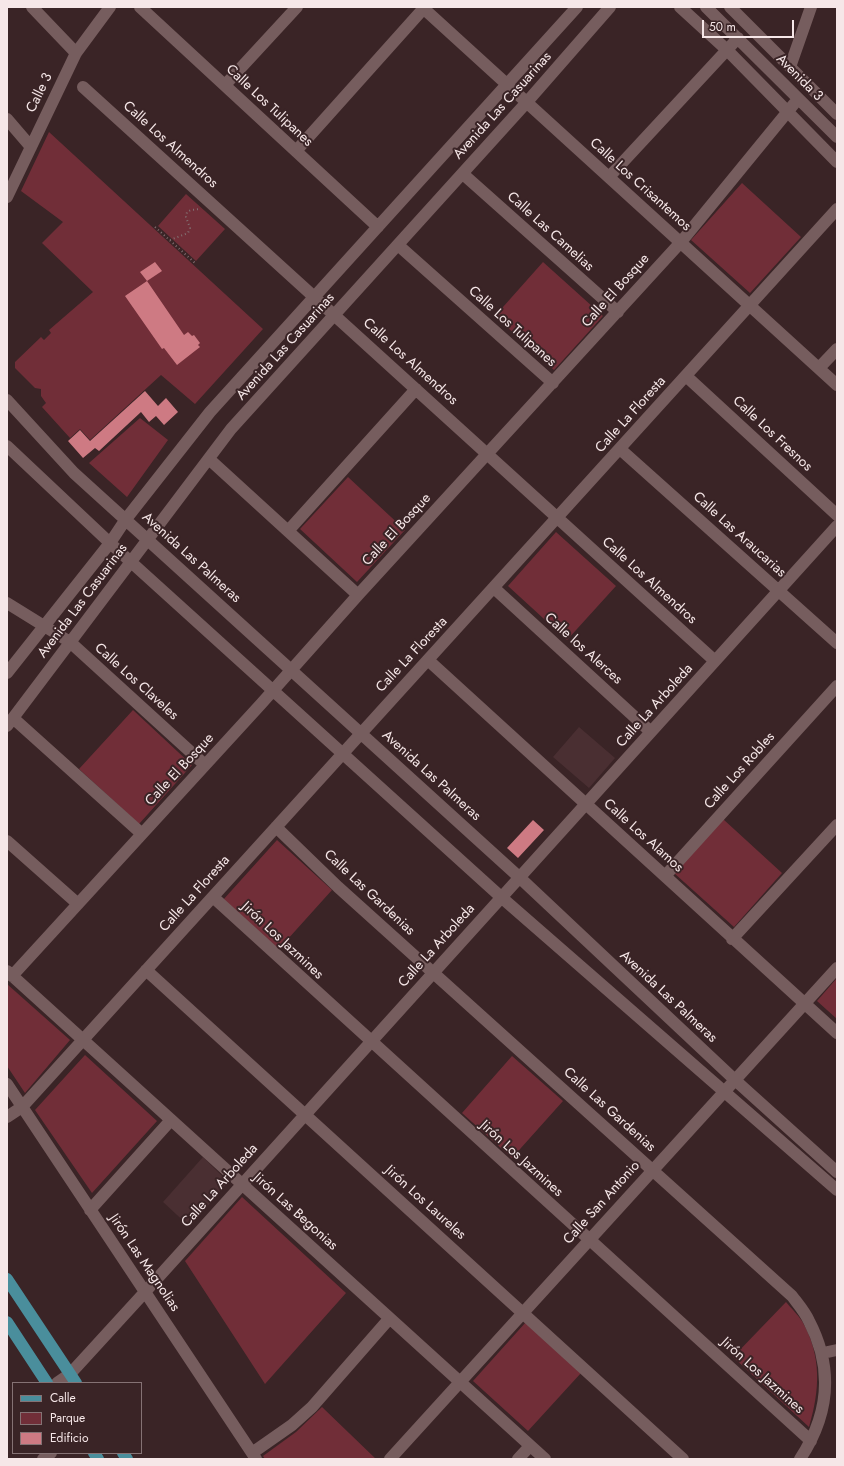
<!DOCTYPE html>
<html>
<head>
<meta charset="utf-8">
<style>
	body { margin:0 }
	#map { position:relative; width:844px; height:1466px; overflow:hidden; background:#3a2426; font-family:Jost,sans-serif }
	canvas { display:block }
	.frame { position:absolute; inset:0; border:8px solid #f6e7e8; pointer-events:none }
	.legend { position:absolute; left:12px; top:1382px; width:130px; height:72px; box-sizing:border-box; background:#3a2426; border:1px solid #857274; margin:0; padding:5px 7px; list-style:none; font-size:12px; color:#f6e7e8 }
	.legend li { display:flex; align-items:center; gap:8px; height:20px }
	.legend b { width:20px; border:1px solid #857274 }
	.scale { position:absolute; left:702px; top:20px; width:92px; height:18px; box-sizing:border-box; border:2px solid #f6e7e8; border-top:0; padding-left:5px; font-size:12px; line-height:14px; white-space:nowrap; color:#f6e7e8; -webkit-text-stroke:3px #3a2426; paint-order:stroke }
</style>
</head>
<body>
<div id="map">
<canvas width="844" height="1466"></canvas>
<div class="frame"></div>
<ul class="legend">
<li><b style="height:5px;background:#4a8e9c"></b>Calle</li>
<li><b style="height:11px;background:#712e38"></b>Parque</li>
<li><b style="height:11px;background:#ce7a83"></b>Edificio</li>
</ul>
<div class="scale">50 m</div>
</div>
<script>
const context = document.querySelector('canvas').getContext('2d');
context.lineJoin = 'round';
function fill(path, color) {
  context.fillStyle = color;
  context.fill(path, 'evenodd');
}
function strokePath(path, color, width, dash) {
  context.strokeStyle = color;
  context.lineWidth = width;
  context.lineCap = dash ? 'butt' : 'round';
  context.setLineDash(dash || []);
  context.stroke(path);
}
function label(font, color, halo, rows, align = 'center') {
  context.font = font + ' Jost,sans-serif';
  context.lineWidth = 4;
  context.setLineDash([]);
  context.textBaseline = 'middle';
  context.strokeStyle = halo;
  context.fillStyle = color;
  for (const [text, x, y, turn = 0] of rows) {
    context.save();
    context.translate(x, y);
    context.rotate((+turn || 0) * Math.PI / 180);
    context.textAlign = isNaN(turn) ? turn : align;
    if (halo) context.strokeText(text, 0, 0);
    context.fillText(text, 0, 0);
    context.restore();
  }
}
const built = new Path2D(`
	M 579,727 L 615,758 L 589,788 L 553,757 Z
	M 203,1157 L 228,1182 L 190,1227 L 163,1202 Z`);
const green = new Path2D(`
	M 49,132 L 263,329 L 195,404 L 161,375 L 90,440 L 80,429 L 70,438 L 42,407 L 46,403 L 41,396 L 41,389 L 35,388 L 15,368 L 15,362 L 41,337 L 44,340 L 51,333 L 49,330 L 93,292 L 42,243 L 63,222 L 21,191 Z
	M 742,183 L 801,237 L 750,293 L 691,240 Z
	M 186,194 L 225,229 L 196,261 L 158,226 Z
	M 543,262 L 603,316 L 554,370 L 495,316 Z
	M 140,418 L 168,440 L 127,497 L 89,463 Z
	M 348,477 L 405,530 L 357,582 L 300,529 Z
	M 556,532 L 616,586 L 567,640 L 508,586 Z
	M 133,710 L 192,765 L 139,824 L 79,769 Z
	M 723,819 L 782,873 L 734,927 L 674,873 Z
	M 277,840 L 332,890 L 278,950 L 223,900 Z
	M 837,978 L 837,1019 L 817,1001 Z
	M 7,984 L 70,1040 L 25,1093 L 7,1066 Z
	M 85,1055 L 157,1121 L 92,1193 L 35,1110 Z
	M 512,1056 L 563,1101 L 512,1158 L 462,1113 Z
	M 242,1197 L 346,1293 L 265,1384 L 185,1261 Z
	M 786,1302 C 791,1308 798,1315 802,1321 C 822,1356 820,1390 809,1427 L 733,1357 Z
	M 526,1322 L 581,1373 L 528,1431 L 473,1381 Z
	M 322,1407 L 376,1459 L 265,1459 L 263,1456 L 296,1432 Z`);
const building = new Path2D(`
	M 155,262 L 162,271 L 147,281 L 184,335 L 188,332 L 192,336 L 194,335 L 200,343 L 198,345 L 200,347 L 177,365 L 164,348 L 162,349 L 125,296 L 147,281 L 140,272 Z
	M 145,391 L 158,406 L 166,398 L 178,412 L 164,425 L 156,416 L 149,422 L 141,412 L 99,451 L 95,448 L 83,458 L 68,441 L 80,430 L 90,441 Z
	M 533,820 L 544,830 L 518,858 L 507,848 Z`);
const path = new Path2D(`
	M 155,227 L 195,263
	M 170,240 L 188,233 L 190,228 L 186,217 L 187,212 L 191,210 L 200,209`);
const minor = new Path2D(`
	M 32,7 L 76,53
	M 140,7 L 378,227
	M 422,7 L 837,385
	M 680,7 L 727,50 L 837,162
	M 706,7 L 837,137
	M 730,7 L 837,114
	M 790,67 L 811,7
	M 225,85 L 297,7
	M 83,87 L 715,661
	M 7,119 L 31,147
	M 296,151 L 424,8
	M 463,174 L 618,312
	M 609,177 L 738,38
	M 7,197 L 76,53 L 110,7
	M 398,245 L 553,383
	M 819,368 L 837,349
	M 686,376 L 837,515
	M 7,400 L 74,473 L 519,877 L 735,1080 L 837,1172
	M 7,446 L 110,543 L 501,897 L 837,1190
	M 620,449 L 837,643
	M 209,459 L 358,595
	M 288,531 L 416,389
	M 494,588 L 651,732
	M 7,603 L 70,642 L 205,765
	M 428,660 L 837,1033
	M 7,673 L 110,543 L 126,519 L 210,412 L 577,7
	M 13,718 L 142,834
	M 7,726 L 231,429 L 527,102 L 610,7
	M 276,827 L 338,887 L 792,1296 C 798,1304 805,1312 809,1321 C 834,1369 829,1415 800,1459
	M 7,841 L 78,904
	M 665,876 L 837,686
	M 213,897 L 811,1441
	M 732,939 L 837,825
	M 146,970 L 683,1459
	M 7,971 L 545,1459
	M 12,976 L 261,704 L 358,595 L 681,242 L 798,99
	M 7,1084 L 256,1459
	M 7,1117 L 22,1107 L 837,209
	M 90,1210 L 171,1120
	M 823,1353 L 837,1350
	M 57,1383 L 70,1374 L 145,1292 L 837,526
	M 252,1453 L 292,1425 L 312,1407 L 389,1319
	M 43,1459 L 51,1453
	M 390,1459 L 837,968
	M 518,1459 L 530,1446`);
const major = new Path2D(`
	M 7,1279 L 76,1383
	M 7,1322 L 47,1383
	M 94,1453 L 98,1459
	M 123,1453 L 127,1459`);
const streetNames = [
	["Avenida 3",799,78,45],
	["Calle 3",40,93,-64],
	["Calle Los Tulipanes",269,106,43],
	["Avenida Las Casuarinas",503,106,-48],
	["Calle Los Almendros",170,145,42],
	["Calle Los Crisantemos",640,185,42],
	["Calle Las Camelias",550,232,42],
	["Calle El Bosque",616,291,-48],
	["Calle Los Tulipanes",512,327,42],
	["Avenida Las Casuarinas",286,347,-48],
	["Calle Los Almendros",410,362,42],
	["Calle La Floresta",631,415,-48],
	["Calle Los Fresnos",772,434,43],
	["Calle El Bosque",397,530,-47],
	["Calle Las Araucarias",739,535,42],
	["Avenida Las Palmeras",191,558,42],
	["Calle Los Almendros",649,581,42],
	["Avenida Las Casuarinas",83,601,-53],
	["Calle los Alerces",583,649,42],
	["Calle La Floresta",412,655,-47],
	["Calle Los Claveles",136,682,42],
	["Calle La Arboleda",655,706,-48],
	["Calle El Bosque",180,770,-47],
	["Calle Los Robles",740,771,-48],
	["Avenida Las Palmeras",431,776,42],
	["Calle Los Alamos",643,836,42],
	["Calle Las Gardenias",369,893,43],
	["Calle La Floresta",195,894,-48],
	["Jirón Los Jazmines",282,941,43],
	["Calle La Arboleda",437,946,-48],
	["Avenida Las Palmeras",668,997,43],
	["Calle Las Gardenias",609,1110,42],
	["Jirón Los Jazmines",521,1159,42],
	["Calle La Arboleda",220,1186,-48],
	["Jirón Los Laureles",425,1203,42],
	["Calle San Antonio",602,1203,-48],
	["Jirón Las Begonias",295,1212,42],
	["Jirón Las Magnolias",144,1263,56],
	["Jirón Los Jazmines",762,1376,42]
];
fill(built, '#4a2f32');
fill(green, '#712e38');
fill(building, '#ce7a83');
strokePath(path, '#826f71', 2, [1, 3]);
strokePath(minor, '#765d5e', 12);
strokePath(major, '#4a8e9c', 12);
label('14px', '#f6e7e8', '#3a2426', streetNames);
</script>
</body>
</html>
